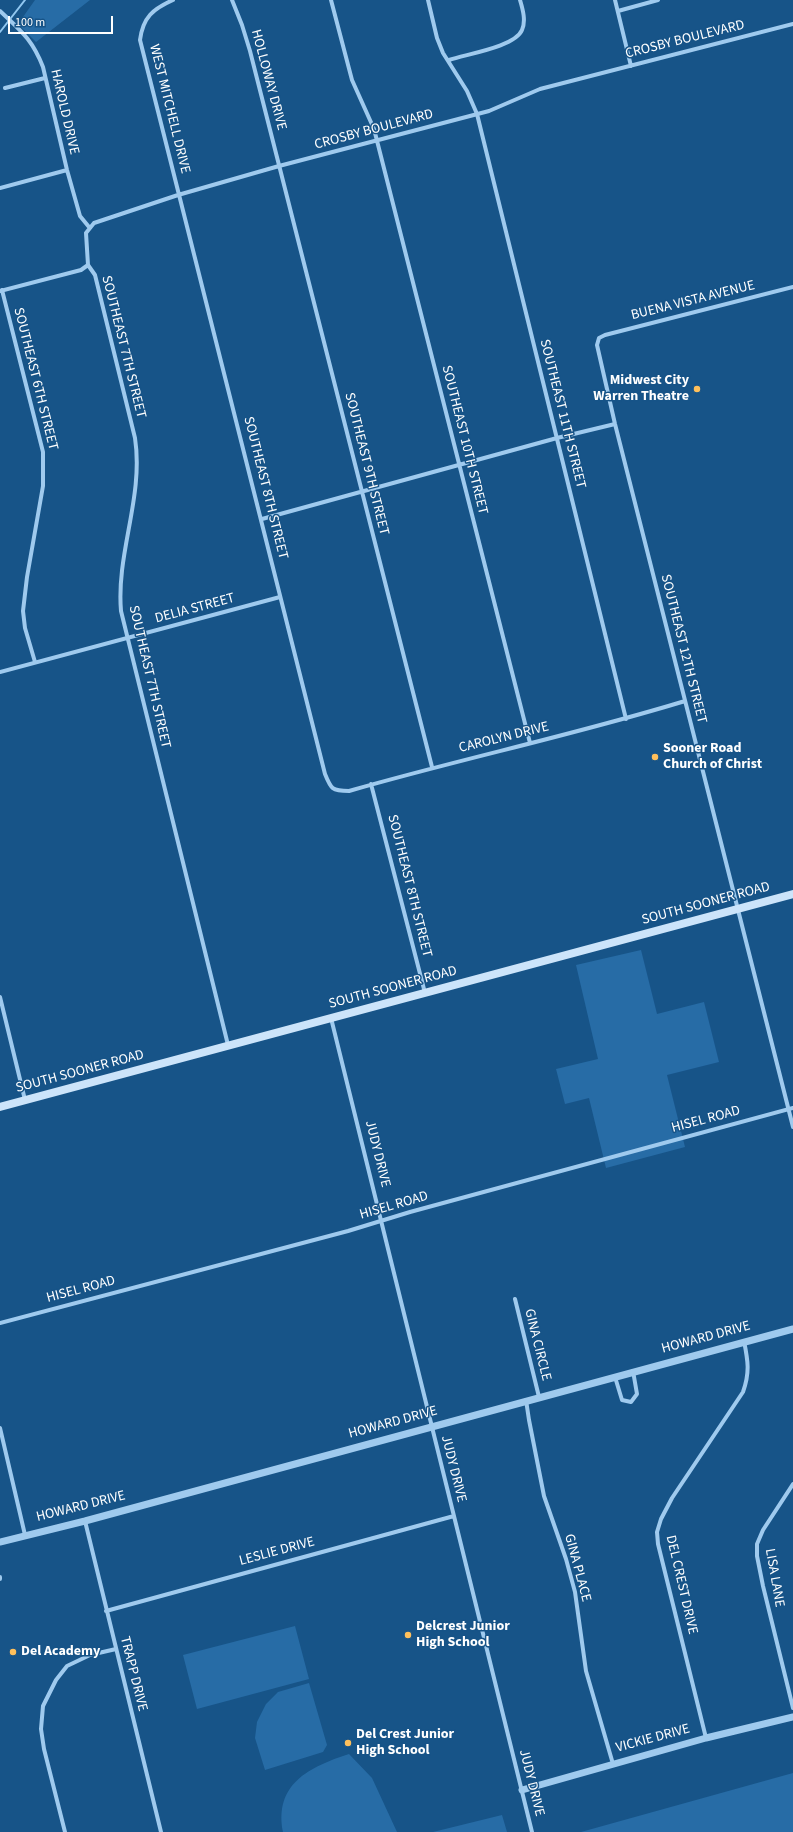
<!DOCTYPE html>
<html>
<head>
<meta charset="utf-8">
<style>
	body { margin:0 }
	#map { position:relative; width:793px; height:1832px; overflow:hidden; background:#175488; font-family:"Source Sans 3",sans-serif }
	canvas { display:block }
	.scale { position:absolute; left:8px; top:16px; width:105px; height:18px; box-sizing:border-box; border:2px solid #fff; border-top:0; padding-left:5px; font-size:12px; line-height:14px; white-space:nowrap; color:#fff; -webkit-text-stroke:3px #175488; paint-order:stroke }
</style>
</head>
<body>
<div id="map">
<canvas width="793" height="1832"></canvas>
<div class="scale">100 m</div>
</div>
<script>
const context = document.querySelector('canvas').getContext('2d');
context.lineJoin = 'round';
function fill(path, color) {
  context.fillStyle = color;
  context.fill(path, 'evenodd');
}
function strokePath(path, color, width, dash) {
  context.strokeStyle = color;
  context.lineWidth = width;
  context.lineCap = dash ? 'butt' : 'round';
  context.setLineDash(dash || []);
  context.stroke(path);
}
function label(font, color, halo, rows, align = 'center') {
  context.font = font + ' "Source Sans 3",sans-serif';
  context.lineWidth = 3;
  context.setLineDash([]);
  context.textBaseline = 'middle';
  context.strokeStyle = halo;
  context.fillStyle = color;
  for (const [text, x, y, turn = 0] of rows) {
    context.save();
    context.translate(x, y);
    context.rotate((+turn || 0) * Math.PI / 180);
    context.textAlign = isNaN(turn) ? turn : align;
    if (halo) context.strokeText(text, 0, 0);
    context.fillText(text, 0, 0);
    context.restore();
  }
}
const green = new Path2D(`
	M 35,0 L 90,0 L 36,42 L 18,24 Z
	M 641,950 L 657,1014 L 704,1002 L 719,1062 L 667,1075 L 685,1147 L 606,1168 L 589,1098 L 565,1104 L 556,1069 L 598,1059 L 576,965 Z
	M 295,1626 L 309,1679 L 197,1709 L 183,1655 Z
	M 309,1683 L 327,1745 L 323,1752 L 265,1770 L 255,1738 L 257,1722 L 266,1704 L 278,1692 Z
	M 349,1754 L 372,1778 L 397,1832 L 283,1832 C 274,1784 309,1767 349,1754 Z
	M 793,1773 L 793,1832 L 581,1832 Z
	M 502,1815 L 507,1832 L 433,1832 Z`);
const stream = new Path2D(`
	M 0,32 L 25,0`);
const minor = new Path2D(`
	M 173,0 C 153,9 143,17 140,40 L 325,774 C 331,789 332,791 349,791 C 460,759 574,735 685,701
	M 232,0 L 242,25 L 250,51 L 432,767
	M 331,0 L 352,80 L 374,129 L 530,743
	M 428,0 L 437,38 L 443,53 L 467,91 L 477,114 L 626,719
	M 615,0 L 631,66
	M 0,11 C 21,31 32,39 43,67 L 67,170 L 80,216 L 89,227
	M 618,11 L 658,0
	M 449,60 C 466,54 515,47 522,30 C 526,21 523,10 520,0
	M 5,88 L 45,78
	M 0,188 L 67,170
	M 88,265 L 95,275 L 135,438 C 144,497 116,553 121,611 L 228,1045
	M 793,287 L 605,335 L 599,338 L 597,345 L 615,424 L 793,1127
	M 2,290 L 43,452 L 43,486 L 27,577 L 23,611 L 25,628 L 35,662
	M 0,291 L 81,270 L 88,265 L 86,233 L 94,223 L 178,195 L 279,166 L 489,111 L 540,89 L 793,24
	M 262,519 L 557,438 L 615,424
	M 0,672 L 280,597
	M 371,784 L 425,993
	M 0,997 L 25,1100
	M 331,1018 L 532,1832
	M 515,1299 L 539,1397
	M 0,1323 L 348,1231 L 410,1212 L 793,1108
	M 615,1377 L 622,1400 L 631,1402 L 637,1394 L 633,1371
	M 526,1400 L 529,1420 L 544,1496 L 566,1559 L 575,1592 L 586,1671 L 613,1764
	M 0,1428 L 25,1535
	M 793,1484 L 763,1530 L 757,1544 L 757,1556 L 763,1586 L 793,1708
	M 85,1521 L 161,1832
	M 0,1577 L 0,1579
	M 106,1611 L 454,1516
	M 706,1738 L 658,1544 L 657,1532 L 661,1519 L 672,1498 L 743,1392 C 750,1372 748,1361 744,1341
	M 65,1832 L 44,1749 L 41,1729 L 43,1706 L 56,1680 L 67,1666 L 90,1655 L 116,1649`);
const tertiary = new Path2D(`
	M 0,1542 L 85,1521 L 793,1329
	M 522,1790 L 706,1738 L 793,1717`);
const secondary = new Path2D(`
	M 0,1107 L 793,894`);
const markers = [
	[697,389,4,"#ffc05b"],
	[655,757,4,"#ffc05b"],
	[408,1635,4,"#ffc05b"],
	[13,1652,4,"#ffc05b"],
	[348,1743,4,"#ffc05b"]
];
const streetNames = [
	["CROSBY BOULEVARD",685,40,-14],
	["HOLLOWAY DRIVE",268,80,75],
	["WEST MITCHELL DRIVE",169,109,76],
	["HAROLD DRIVE",64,112,77],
	["CROSBY BOULEVARD",374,130,-15],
	["BUENA VISTA AVENUE",693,301,-14],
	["SOUTHEAST 7TH STREET",123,347,76],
	["SOUTHEAST 6TH STREET",35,379,76],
	["SOUTHEAST 11TH STREET",562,414,76],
	["SOUTHEAST 10TH STREET",464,440,76],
	["SOUTHEAST 9TH STREET",366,464,76],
	["SOUTHEAST 8TH STREET",265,488,76],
	["DELIA STREET",195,609,-15],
	["SOUTHEAST 12TH STREET",683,649,76],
	["SOUTHEAST 7TH STREET",149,677,77],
	["CAROLYN DRIVE",504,738,-14],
	["SOUTHEAST 8TH STREET",409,886,76],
	["SOUTH SOONER ROAD",706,904,-15],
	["SOUTH SOONER ROAD",393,988,-15],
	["SOUTH SOONER ROAD",80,1072,-15],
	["HISEL ROAD",706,1120,-15],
	["JUDY DRIVE",377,1154,76],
	["HISEL ROAD",394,1206,-16],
	["HISEL ROAD",81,1290,-15],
	["HOWARD DRIVE",706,1338,-15],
	["GINA CIRCLE",537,1345,76],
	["HOWARD DRIVE",393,1423,-15],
	["JUDY DRIVE",453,1469,76],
	["HOWARD DRIVE",81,1507,-14],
	["LESLIE DRIVE",277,1552,-15],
	["GINA PLACE",577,1568,75],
	["LISA LANE",774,1578,80],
	["DEL CREST DRIVE",681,1585,77],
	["TRAPP DRIVE",133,1674,76],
	["VICKIE DRIVE",653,1739,-15],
	["JUDY DRIVE",531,1783,76]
];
const poiNames = [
	["Midwest City",689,381,"right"],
	["Warren Theatre",689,397,"right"],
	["Sooner Road",663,749],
	["Church of Christ",663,765],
	["Delcrest Junior",416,1627],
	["High School",416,1643],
	["Del Academy",21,1652],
	["Del Crest Junior",356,1735],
	["High School",356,1751]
];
fill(green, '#276ca6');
strokePath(stream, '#91c7f0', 2);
strokePath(minor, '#9fcaee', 4);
strokePath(tertiary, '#9fcaee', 7);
strokePath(secondary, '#cce4fa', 8);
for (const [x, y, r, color] of markers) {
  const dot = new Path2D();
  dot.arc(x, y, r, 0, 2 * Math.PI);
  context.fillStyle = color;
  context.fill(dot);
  strokePath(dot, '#175488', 1.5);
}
label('14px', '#fff', '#175488', streetNames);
label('bold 14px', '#fff', '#175488', poiNames, 'left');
</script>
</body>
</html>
